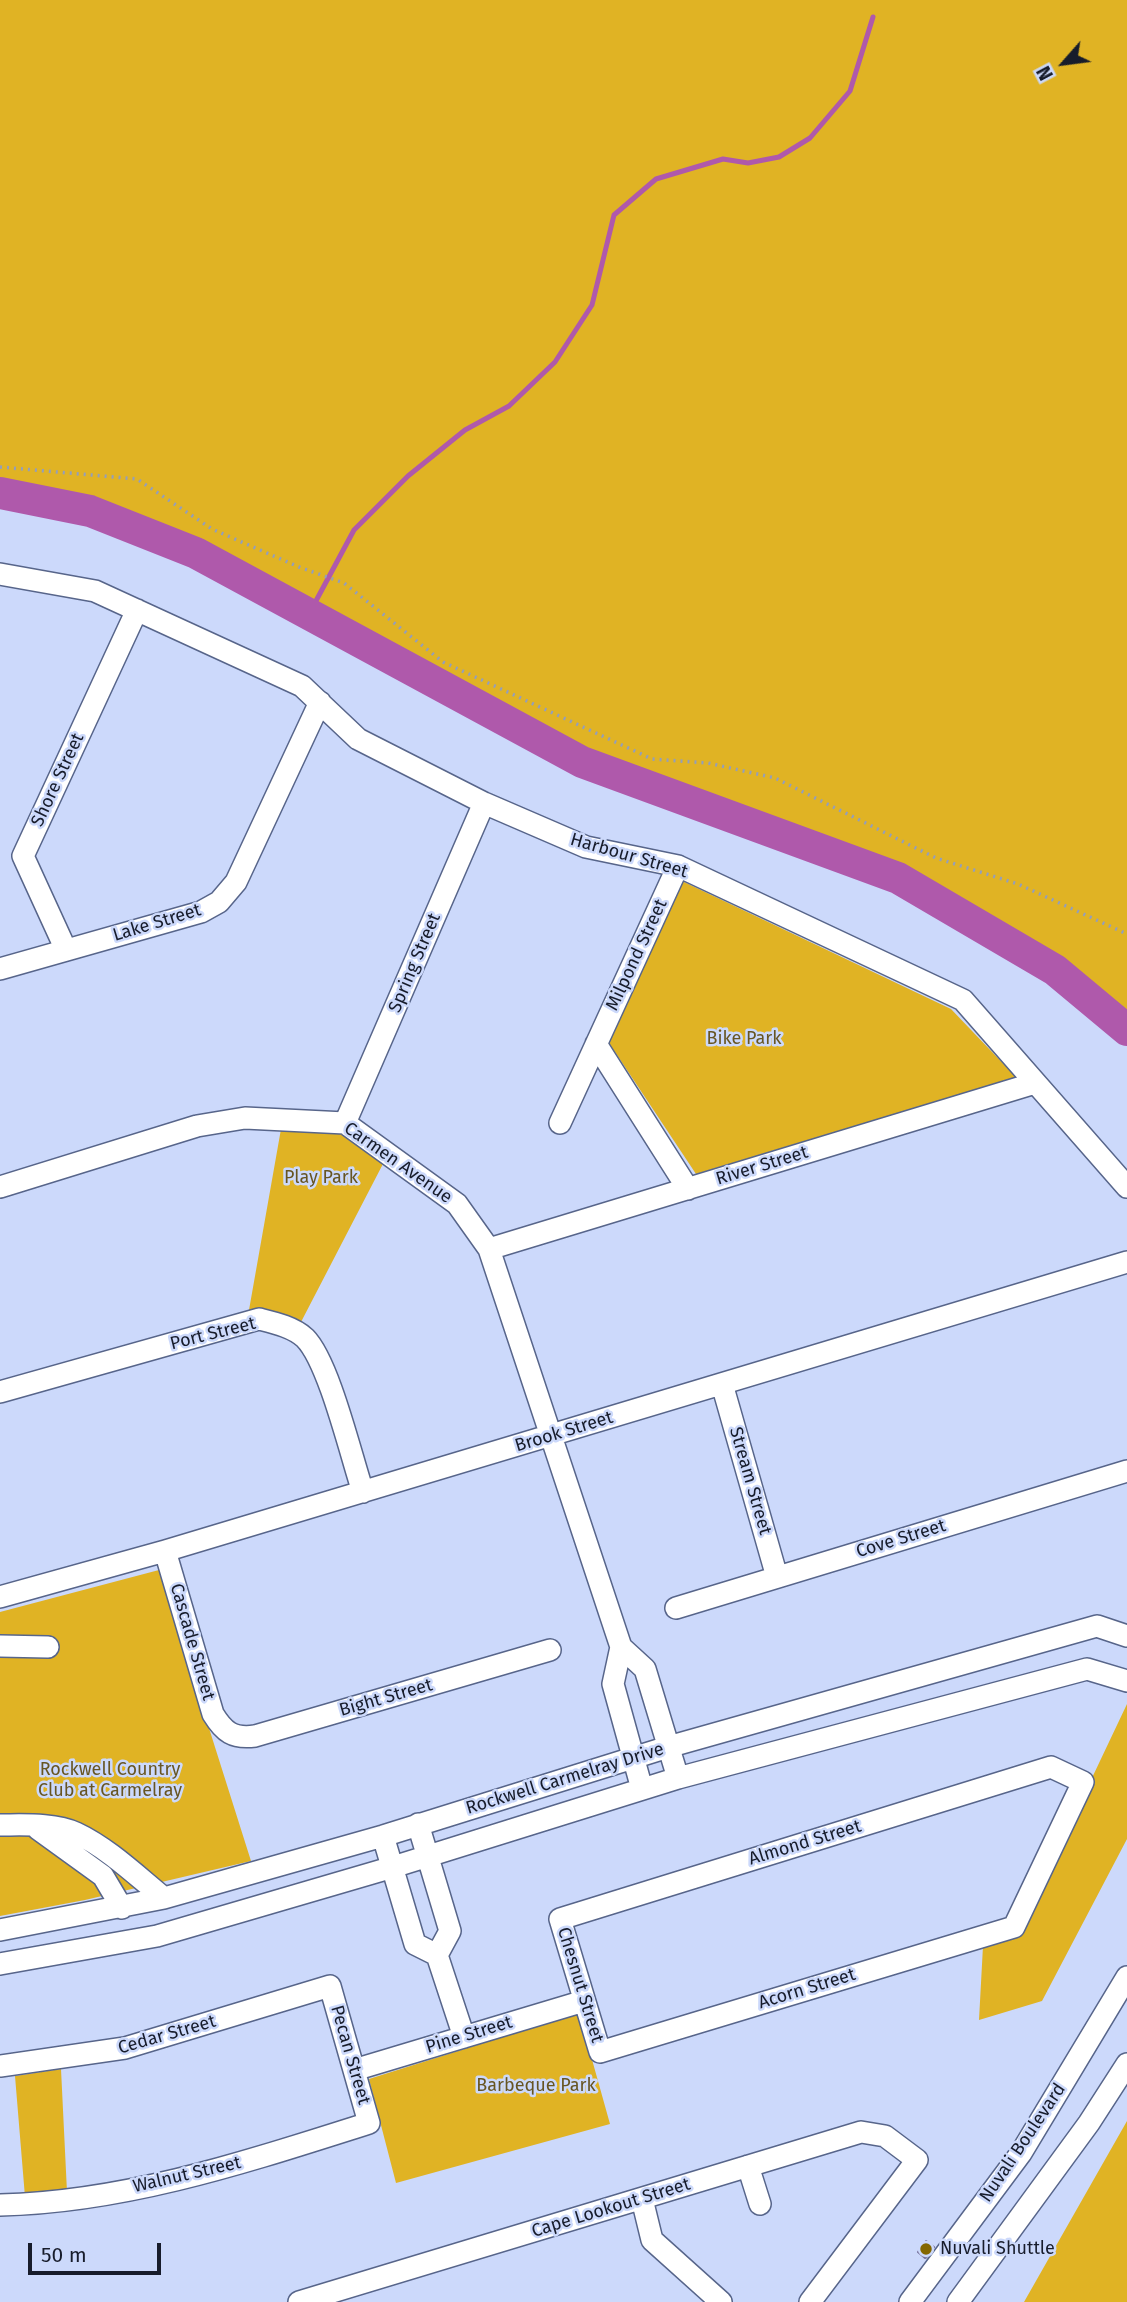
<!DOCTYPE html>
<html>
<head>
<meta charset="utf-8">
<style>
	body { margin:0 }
	#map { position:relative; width:1127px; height:2302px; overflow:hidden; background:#ccd9fb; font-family:"Fira Sans",sans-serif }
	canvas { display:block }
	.north { position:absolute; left:1029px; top:28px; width:70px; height:70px; -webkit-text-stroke:5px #ccd9fb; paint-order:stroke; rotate:242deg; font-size:19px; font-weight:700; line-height:28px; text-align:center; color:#171c2b }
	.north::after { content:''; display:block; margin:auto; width:24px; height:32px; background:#171c2b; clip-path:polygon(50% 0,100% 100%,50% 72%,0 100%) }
	.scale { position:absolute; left:28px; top:2243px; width:133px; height:32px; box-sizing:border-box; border:4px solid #171c2b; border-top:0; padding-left:9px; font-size:21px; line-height:24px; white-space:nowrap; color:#171c2b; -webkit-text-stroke:5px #ccd9fb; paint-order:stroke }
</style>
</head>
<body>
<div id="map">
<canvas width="1127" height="2302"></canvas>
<div class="north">N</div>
<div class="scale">50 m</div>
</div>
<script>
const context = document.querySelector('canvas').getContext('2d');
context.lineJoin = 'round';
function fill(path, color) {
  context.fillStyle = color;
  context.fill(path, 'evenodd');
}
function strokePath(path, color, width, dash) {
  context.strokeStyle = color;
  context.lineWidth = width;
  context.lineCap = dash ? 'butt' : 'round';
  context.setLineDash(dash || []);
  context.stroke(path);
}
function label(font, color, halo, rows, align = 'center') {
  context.font = font + ' "Fira Sans",sans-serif';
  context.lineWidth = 5;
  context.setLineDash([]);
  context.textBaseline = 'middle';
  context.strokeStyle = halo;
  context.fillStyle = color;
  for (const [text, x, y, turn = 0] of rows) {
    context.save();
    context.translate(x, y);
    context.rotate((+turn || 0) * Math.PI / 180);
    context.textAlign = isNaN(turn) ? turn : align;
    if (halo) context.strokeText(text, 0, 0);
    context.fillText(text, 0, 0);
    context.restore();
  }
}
const green = new Path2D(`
	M 0,0 L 1127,0 L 1127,1030 L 1055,970 L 898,878 L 582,762 L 196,553 L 90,511 L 0,493 Z
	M 682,881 L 951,1009 L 1016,1077 L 696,1174 L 609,1043 Z
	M 281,1129 L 340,1131 L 385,1160 L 301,1322 L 249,1310 Z
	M 159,1570 L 251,1861 L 85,1900 L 0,1916 L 0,1612 Z
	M 1127,1704 L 1127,1839 L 1042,2001 L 979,2020 L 983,1946 L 1018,1934 Z
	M 579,2013 L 610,2124 L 396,2183 L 369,2079 Z
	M 61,2069 L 67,2192 L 25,2197 L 15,2076 Z
	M 1127,2121 L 1127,2302 L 1024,2302 Z`);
const shadow = new Path2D(`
	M 933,2248 L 935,2251 L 927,2260 L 920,2252 Z`);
const stream = new Path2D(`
	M 310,612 L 354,530 L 408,476 L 465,430 L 509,406 L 555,362 L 592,305 L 614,215 L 656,179 L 723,159 L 748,163 L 779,157 L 810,138 L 850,91 L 873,17`);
const river = new Path2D(`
	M 0,493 L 90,511 L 196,553 L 582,762 L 898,878 L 1055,970 L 1127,1030`);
const building = new Path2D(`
	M 926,2241 L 934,2247 L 925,2258 L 918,2252 Z`);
const path = new Path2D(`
	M 0,467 L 137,479 L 212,529 L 299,567 L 344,583 L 443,662 L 652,759 L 708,763 L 775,778 L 936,858 L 1018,884 L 1127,934`);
const minor = new Path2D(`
	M 0,574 L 95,591 L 302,686 L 358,739 L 484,803 L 586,847 L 678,866 L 963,1000 L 1127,1187
	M 66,950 L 23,856 L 137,610
	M 0,969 L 201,912 L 219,902 L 236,882 L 320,702
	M 596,1044 L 688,1189
	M 345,1123 L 484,803
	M 560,1123 L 678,866
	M 0,1187 L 197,1126 L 245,1118 L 345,1123 L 457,1204 L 489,1249 L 621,1647 L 645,1669 L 678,1778
	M 489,1249 L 1035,1083
	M 722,1384 L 777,1577
	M 0,1392 L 259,1319 C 275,1323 293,1327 305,1338 C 329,1362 351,1456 363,1492
	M 165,1551 L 213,1714 C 224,1732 233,1739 255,1736 L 550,1650
	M 0,1597 L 165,1551 L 1127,1262
	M 676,1608 L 1127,1471
	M 0,1646 L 48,1647
	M 621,1647 L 613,1684 L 642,1789
	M 1051,1767 L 1083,1782 L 1014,1927 L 600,2052 L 560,1919 Z
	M 418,1824 L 450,1931 L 437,1955
	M 0,1825 C 23,1825 55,1823 76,1833 C 108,1848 137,1876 164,1898
	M 38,1829 L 103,1876 L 122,1908
	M 383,1836 L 415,1944 L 437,1955 L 464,2037
	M 0,1930 L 164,1898 L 383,1836 L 668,1747 L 1097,1626 L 1127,1636
	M 0,1964 L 157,1936 L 393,1867 L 678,1778 L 1087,1669 L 1127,1681
	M 0,2066 L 125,2048 L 330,1986 L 369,2123 C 249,2161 127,2202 0,2205
	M 354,2070 L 584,2001
	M 748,2166 L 760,2204
	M 642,2199 L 652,2240 L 721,2302
	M 299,2302 L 861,2132 L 885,2136 L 917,2160 L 810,2302
	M 910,2302 L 1021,2153 L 1127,1977
	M 958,2302 L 1089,2123 L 1127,2064`);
const markers = [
	[926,2249,7,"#846700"]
];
const streetNames = [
	["Shore Street",58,780,-65],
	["Harbour Street",629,856,16],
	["Lake Street",157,923,-17],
	["Milpond Street",637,955,-65],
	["Spring Street",415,963,-67],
	["Carmen Avenue",398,1163,35],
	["River Street",762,1166,-17],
	["Port Street",213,1334,-14],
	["Brook Street",564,1432,-17],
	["Stream Street",750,1481,74],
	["Cove Street",901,1539,-17],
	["Cascade Street",192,1642,74],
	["Bight Street",386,1698,-16],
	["Rockwell Carmelray Drive",565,1779,-17],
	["Almond Street",805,1843,-17],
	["Chesnut Street",580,1985,73],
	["Acorn Street",807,1989,-17],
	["Cedar Street",167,2035,-16],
	["Pine Street",469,2035,-17],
	["Pecan Street",350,2055,74],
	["Nuvali Boulevard",1023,2143,-56],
	["Walnut Street",187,2175,-13],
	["Cape Lookout Street",611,2208,-17]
];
const parkNames = [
	["Bike Park",744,1039],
	["Play Park",321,1178],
	["Rockwell Country",110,1770],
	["Club at Carmelray",110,1791],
	["Barbeque Park",536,2086]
];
const poiNames = [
	["Nuvali Shuttle",940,2249]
];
fill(green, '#e0b324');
fill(shadow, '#0003');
strokePath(stream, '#af59ab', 5);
strokePath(river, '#af59ab', 32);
fill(building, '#a08ffa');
strokePath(building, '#757099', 2);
strokePath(minor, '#57658a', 24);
strokePath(path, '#949eba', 3.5, [2, 5]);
strokePath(minor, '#fff', 21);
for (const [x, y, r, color] of markers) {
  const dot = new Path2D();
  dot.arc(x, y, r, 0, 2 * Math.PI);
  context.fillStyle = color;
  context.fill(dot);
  strokePath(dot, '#ccd9fb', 2.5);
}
label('18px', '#171c2b', '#ccd9fb', streetNames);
label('18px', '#675522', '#ccd9fb', parkNames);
label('18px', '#171c2b', '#ccd9fb', poiNames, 'left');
</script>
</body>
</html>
